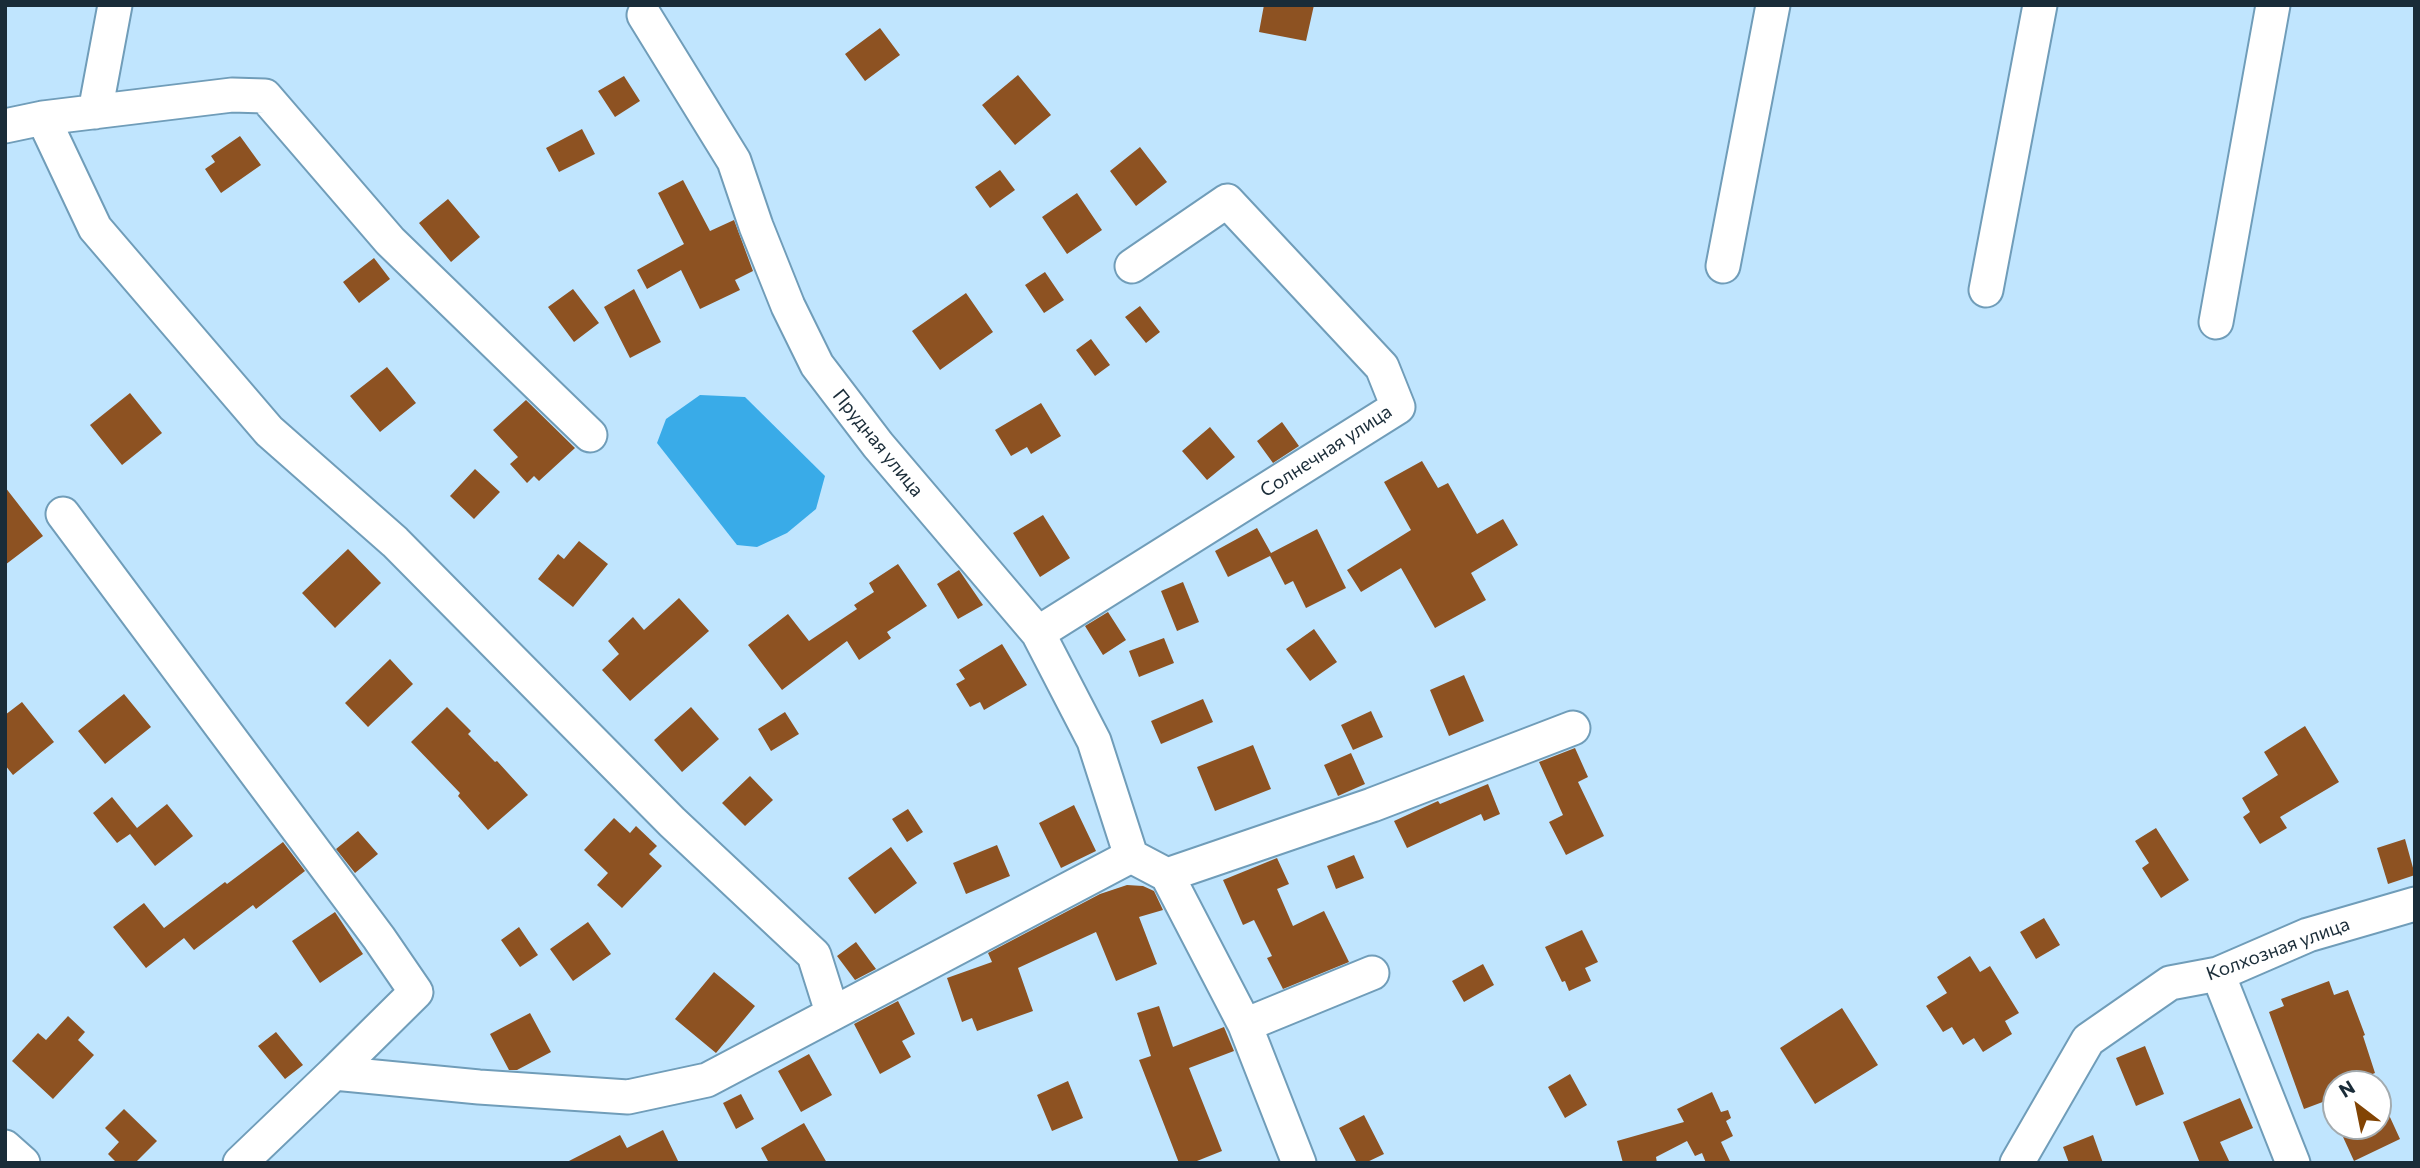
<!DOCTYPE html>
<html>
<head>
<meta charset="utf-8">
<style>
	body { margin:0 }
	#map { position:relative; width:2420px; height:1168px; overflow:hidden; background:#c0e5fe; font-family:Commissioner,sans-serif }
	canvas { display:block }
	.frame { position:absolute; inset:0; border:7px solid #1a2c38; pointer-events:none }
	.north { position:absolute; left:2322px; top:1070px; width:70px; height:70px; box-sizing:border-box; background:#fff; border:2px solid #a3abaf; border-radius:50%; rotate:328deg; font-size:19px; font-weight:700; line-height:28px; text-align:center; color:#1a2c38 }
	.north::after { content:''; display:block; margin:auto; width:24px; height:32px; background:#824404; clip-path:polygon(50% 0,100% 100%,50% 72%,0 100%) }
</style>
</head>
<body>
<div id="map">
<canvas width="2420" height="1168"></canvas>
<div class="frame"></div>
<div class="north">N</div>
</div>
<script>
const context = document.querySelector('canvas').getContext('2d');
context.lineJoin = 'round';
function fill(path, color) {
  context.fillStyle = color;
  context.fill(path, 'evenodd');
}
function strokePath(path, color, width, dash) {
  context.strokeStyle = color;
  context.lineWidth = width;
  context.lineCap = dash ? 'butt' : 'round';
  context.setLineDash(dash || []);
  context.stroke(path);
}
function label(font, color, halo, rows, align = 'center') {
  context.font = font + ' Commissioner,sans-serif';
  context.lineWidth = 7;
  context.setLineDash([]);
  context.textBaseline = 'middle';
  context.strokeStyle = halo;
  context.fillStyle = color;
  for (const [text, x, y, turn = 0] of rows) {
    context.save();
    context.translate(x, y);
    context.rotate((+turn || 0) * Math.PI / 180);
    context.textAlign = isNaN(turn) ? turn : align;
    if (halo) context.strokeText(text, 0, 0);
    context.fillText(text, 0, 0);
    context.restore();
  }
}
const water = new Path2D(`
	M 700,395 L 745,397 L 825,476 L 816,509 L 787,533 L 757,547 L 737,545 L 657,443 L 666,419 Z`);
const building = new Path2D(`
	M 1264,5 L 1314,5 L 1306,41 L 1259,32 Z
	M 880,28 L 900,55 L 865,81 L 845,54 Z
	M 1018,75 L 1051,115 L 1015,145 L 982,105 Z
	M 624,76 L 640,101 L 615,117 L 598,91 Z
	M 582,129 L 595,154 L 559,172 L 546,148 Z
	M 240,136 L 261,165 L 221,193 L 205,169 L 215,162 L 211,156 Z
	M 1140,147 L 1167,182 L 1136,206 L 1110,171 Z
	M 1000,170 L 1015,190 L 990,208 L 975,187 Z
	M 683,180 L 710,231 L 734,220 L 753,271 L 735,280 L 740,290 L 700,309 L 681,270 L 647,289 L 637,270 L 684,244 L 658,193 Z
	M 1077,193 L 1102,230 L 1067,254 L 1042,217 Z
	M 448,199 L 480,237 L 451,262 L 419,223 Z
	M 374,258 L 390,279 L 359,303 L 343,282 Z
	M 1045,272 L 1064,300 L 1044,313 L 1025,285 Z
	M 573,289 L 599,323 L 574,342 L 548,307 Z
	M 634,289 L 661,342 L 630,358 L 604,307 Z
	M 966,293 L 993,332 L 940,370 L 912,331 Z
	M 1140,306 L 1160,332 L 1146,343 L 1125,317 Z
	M 1091,339 L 1110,365 L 1095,376 L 1076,350 Z
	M 387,367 L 416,403 L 380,432 L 350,396 Z
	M 130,393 L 162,433 L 122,465 L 90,425 Z
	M 526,400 L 575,448 L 539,481 L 534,476 L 527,483 L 510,464 L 518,457 L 493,430 Z
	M 1041,403 L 1061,436 L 1031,454 L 1027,447 L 1011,456 L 995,430 Z
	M 1282,422 L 1299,446 L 1273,463 L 1257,441 Z
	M 1210,427 L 1235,457 L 1207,480 L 1182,451 Z
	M 1422,461 L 1438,488 L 1448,483 L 1477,534 L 1503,519 L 1518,545 L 1471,573 L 1486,600 L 1435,628 L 1401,568 L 1361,592 L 1347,570 L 1411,530 L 1384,482 Z
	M 475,469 L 500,492 L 474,519 L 450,496 Z
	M 5,487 L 43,536 L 5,565 Z
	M 1043,515 L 1070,558 L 1040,577 L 1013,533 Z
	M 1257,528 L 1271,553 L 1317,529 L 1346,588 L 1306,608 L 1293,581 L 1285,585 L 1270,556 L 1228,577 L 1215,551 Z
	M 579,541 L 608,564 L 573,607 L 538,579 L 558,554 L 564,559 Z
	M 348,549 L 381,583 L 335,628 L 302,593 Z
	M 898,564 L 927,606 L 887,632 L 891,638 L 859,660 L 847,641 L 782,690 L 748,645 L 788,614 L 809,641 L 857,609 L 854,605 L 874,592 L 869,583 Z
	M 959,570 L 983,605 L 958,619 L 937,584 Z
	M 1183,582 L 1199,622 L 1177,631 L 1161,591 Z
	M 679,598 L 709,631 L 630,701 L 602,670 L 619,654 L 608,641 L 633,617 L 644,630 Z
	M 1108,612 L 1126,640 L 1103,655 L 1085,626 Z
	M 1314,629 L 1337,662 L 1310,681 L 1286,649 Z
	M 1164,638 L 1174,663 L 1139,677 L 1129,651 Z
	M 1002,644 L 1027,685 L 984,710 L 980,702 L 970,707 L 956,684 L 965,679 L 959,670 Z
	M 390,659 L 413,684 L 368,727 L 345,703 Z
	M 1464,675 L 1484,721 L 1449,736 L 1430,690 Z
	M 124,694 L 151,727 L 105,764 L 78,731 Z
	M 1203,699 L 1213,722 L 1161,744 L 1151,721 Z
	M 22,702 L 54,742 L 13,775 L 5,765 L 5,715 Z
	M 447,707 L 471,731 L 468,734 L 495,762 L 497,761 L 528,795 L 488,830 L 458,796 L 460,793 L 411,742 Z
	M 691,707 L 719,739 L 682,772 L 654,740 Z
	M 1371,711 L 1383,737 L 1353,750 L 1341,725 Z
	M 785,712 L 799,734 L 771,751 L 758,729 Z
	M 2305,726 L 2339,782 L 2280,817 L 2287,828 L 2260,844 L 2243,817 L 2250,812 L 2242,798 L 2278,775 L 2264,752 Z
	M 1253,745 L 1271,789 L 1215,811 L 1197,767 Z
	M 1575,748 L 1588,777 L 1578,782 L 1604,836 L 1566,855 L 1549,822 L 1563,815 L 1539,762 Z
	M 1351,753 L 1365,784 L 1338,796 L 1324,765 Z
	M 750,776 L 773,800 L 745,826 L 722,803 Z
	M 1488,784 L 1500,814 L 1484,821 L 1481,814 L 1407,848 L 1394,821 L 1438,801 L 1440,804 Z
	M 112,797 L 137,828 L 167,804 L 193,836 L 155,866 L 130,834 L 117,843 L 93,813 Z
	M 1074,805 L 1096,851 L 1061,868 L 1039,823 Z
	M 908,809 L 923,832 L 907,842 L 892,819 Z
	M 614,818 L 630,833 L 636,826 L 657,846 L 649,854 L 662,866 L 622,908 L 597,885 L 608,873 L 584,850 Z
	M 2156,828 L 2189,880 L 2161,898 L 2142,868 L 2149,863 L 2135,841 Z
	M 358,831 L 378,854 L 355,873 L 336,849 Z
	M 2405,839 L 2415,875 L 2388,884 L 2377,848 Z
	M 283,842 L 305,871 L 256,909 L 253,905 L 194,950 L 184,938 L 146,968 L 113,927 L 144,903 L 164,928 L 225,882 L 227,884 Z
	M 997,845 L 1010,876 L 966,894 L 953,863 Z
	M 891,847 L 917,883 L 875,914 L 848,878 Z
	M 1354,855 L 1364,878 L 1336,889 L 1327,866 Z
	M 1277,858 L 1289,884 L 1277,889 L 1293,926 L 1324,911 L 1349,962 L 1283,989 L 1267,958 L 1272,956 L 1254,920 L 1243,925 L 1223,880 Z
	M 1127,885 L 1143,886 L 1154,891 L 1163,910 L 1139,917 L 1157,964 L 1116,981 L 1096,932 L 1018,968 L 1033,1011 L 977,1031 L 972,1018 L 962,1022 L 947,978 L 992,962 L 988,953 L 1100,894 Z
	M 335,912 L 363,954 L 320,983 L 292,941 Z
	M 2044,918 L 2060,945 L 2036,959 L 2020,932 Z
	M 588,922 L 611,954 L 573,981 L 550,949 Z
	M 519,927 L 538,955 L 520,967 L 501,940 Z
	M 1582,930 L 1598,962 L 1585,968 L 1591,981 L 1569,991 L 1565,981 L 1562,982 L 1545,947 Z
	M 856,942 L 876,969 L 855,980 L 837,956 Z
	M 1970,956 L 1980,972 L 1990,966 L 2019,1013 L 2005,1021 L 2012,1034 L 1983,1052 L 1974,1038 L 1963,1045 L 1952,1027 L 1943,1032 L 1926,1006 L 1947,993 L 1937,977 Z
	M 1483,964 L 1494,985 L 1464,1002 L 1452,981 Z
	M 714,972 L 755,1006 L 716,1053 L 675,1019 Z
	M 2329,981 L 2334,995 L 2348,990 L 2365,1035 L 2363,1036 L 2375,1073 L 2370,1075 L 2375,1084 L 2336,1084 L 2336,1097 L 2304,1109 L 2269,1012 L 2284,1006 L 2281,999 Z
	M 898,1001 L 915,1034 L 902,1041 L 911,1057 L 880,1074 L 854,1024 Z
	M 1159,1006 L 1173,1047 L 1224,1027 L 1234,1051 L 1189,1068 L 1222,1151 L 1192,1163 L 1179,1163 L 1139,1060 L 1151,1056 L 1137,1013 Z
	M 1842,1008 L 1878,1065 L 1815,1104 L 1780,1048 Z
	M 530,1013 L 551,1052 L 517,1070 L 509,1070 L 490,1034 Z
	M 68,1016 L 85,1032 L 78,1040 L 94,1055 L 53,1099 L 12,1061 L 38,1033 L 46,1040 Z
	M 276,1032 L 303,1065 L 285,1079 L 258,1046 Z
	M 2145,1046 L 2164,1094 L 2136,1106 L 2116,1058 Z
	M 809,1054 L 832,1095 L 801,1112 L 778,1071 Z
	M 1570,1074 L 1587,1105 L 1565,1118 L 1548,1087 Z
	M 1068,1081 L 1083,1118 L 1052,1131 L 1037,1095 Z
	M 2378,1091 L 2400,1139 L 2354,1161 L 2338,1126 L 2378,1126 Z
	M 1712,1092 L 1721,1112 L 1728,1110 L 1731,1118 L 1726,1121 L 1733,1136 L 1721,1142 L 1731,1163 L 1706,1163 L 1702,1153 L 1695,1156 L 1687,1141 L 1656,1157 L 1657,1163 L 1623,1163 L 1617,1141 L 1684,1122 L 1677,1109 Z
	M 741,1094 L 754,1119 L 736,1129 L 723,1103 Z
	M 2240,1098 L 2253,1128 L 2220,1142 L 2230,1163 L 2200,1163 L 2183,1122 Z
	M 124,1109 L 157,1141 L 135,1163 L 117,1163 L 108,1154 L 119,1142 L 105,1128 Z
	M 1364,1115 L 1384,1154 L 1365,1163 L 1357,1163 L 1339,1128 Z
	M 804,1123 L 827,1163 L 769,1163 L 761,1148 Z
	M 663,1130 L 679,1163 L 565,1163 L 620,1135 L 627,1148 Z
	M 2093,1135 L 2103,1163 L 2069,1163 L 2063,1147 Z`);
const minor = new Path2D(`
	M 644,15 L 734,161 L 756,226 L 788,306 L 817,365 L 878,445 L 1038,633 L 1094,741 L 1131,856
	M 95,112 L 115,5
	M 43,118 L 95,228 L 269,431 L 395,542 L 672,822 L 814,955 L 832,1012
	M 5,126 L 43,118 L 232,95 L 265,96 L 390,241 L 590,435
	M 1723,266 L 1773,5
	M 1986,290 L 2040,5
	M 2216,322 L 2273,5
	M 63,514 L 379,938 L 416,992 L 334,1073
	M 1038,633 L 1398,407 L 1382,367 L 1227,201 L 1132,266
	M 1167,875 L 1372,805 L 1573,728
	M 2218,974 L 2293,1163
	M 1245,1025 L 1372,973
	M 5,1147 L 23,1163
	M 240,1163 L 334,1073 L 479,1087 L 628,1097 L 707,1080 L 1131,856 L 1167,875 L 1245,1025 L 1299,1163
	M 2017,1163 L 2088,1040 L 2170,983 L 2218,974 L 2308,935 L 2415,904`);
const streetNames = [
	["Прудная улица",878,443,51],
	["Солнечная улица",1326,451,-33],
	["Колхозная улица",2278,949,-20]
];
fill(water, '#39abe8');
fill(building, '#8d5222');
strokePath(minor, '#709db9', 37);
strokePath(minor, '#fff', 33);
label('19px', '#1a2c38', '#fff', streetNames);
</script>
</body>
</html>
